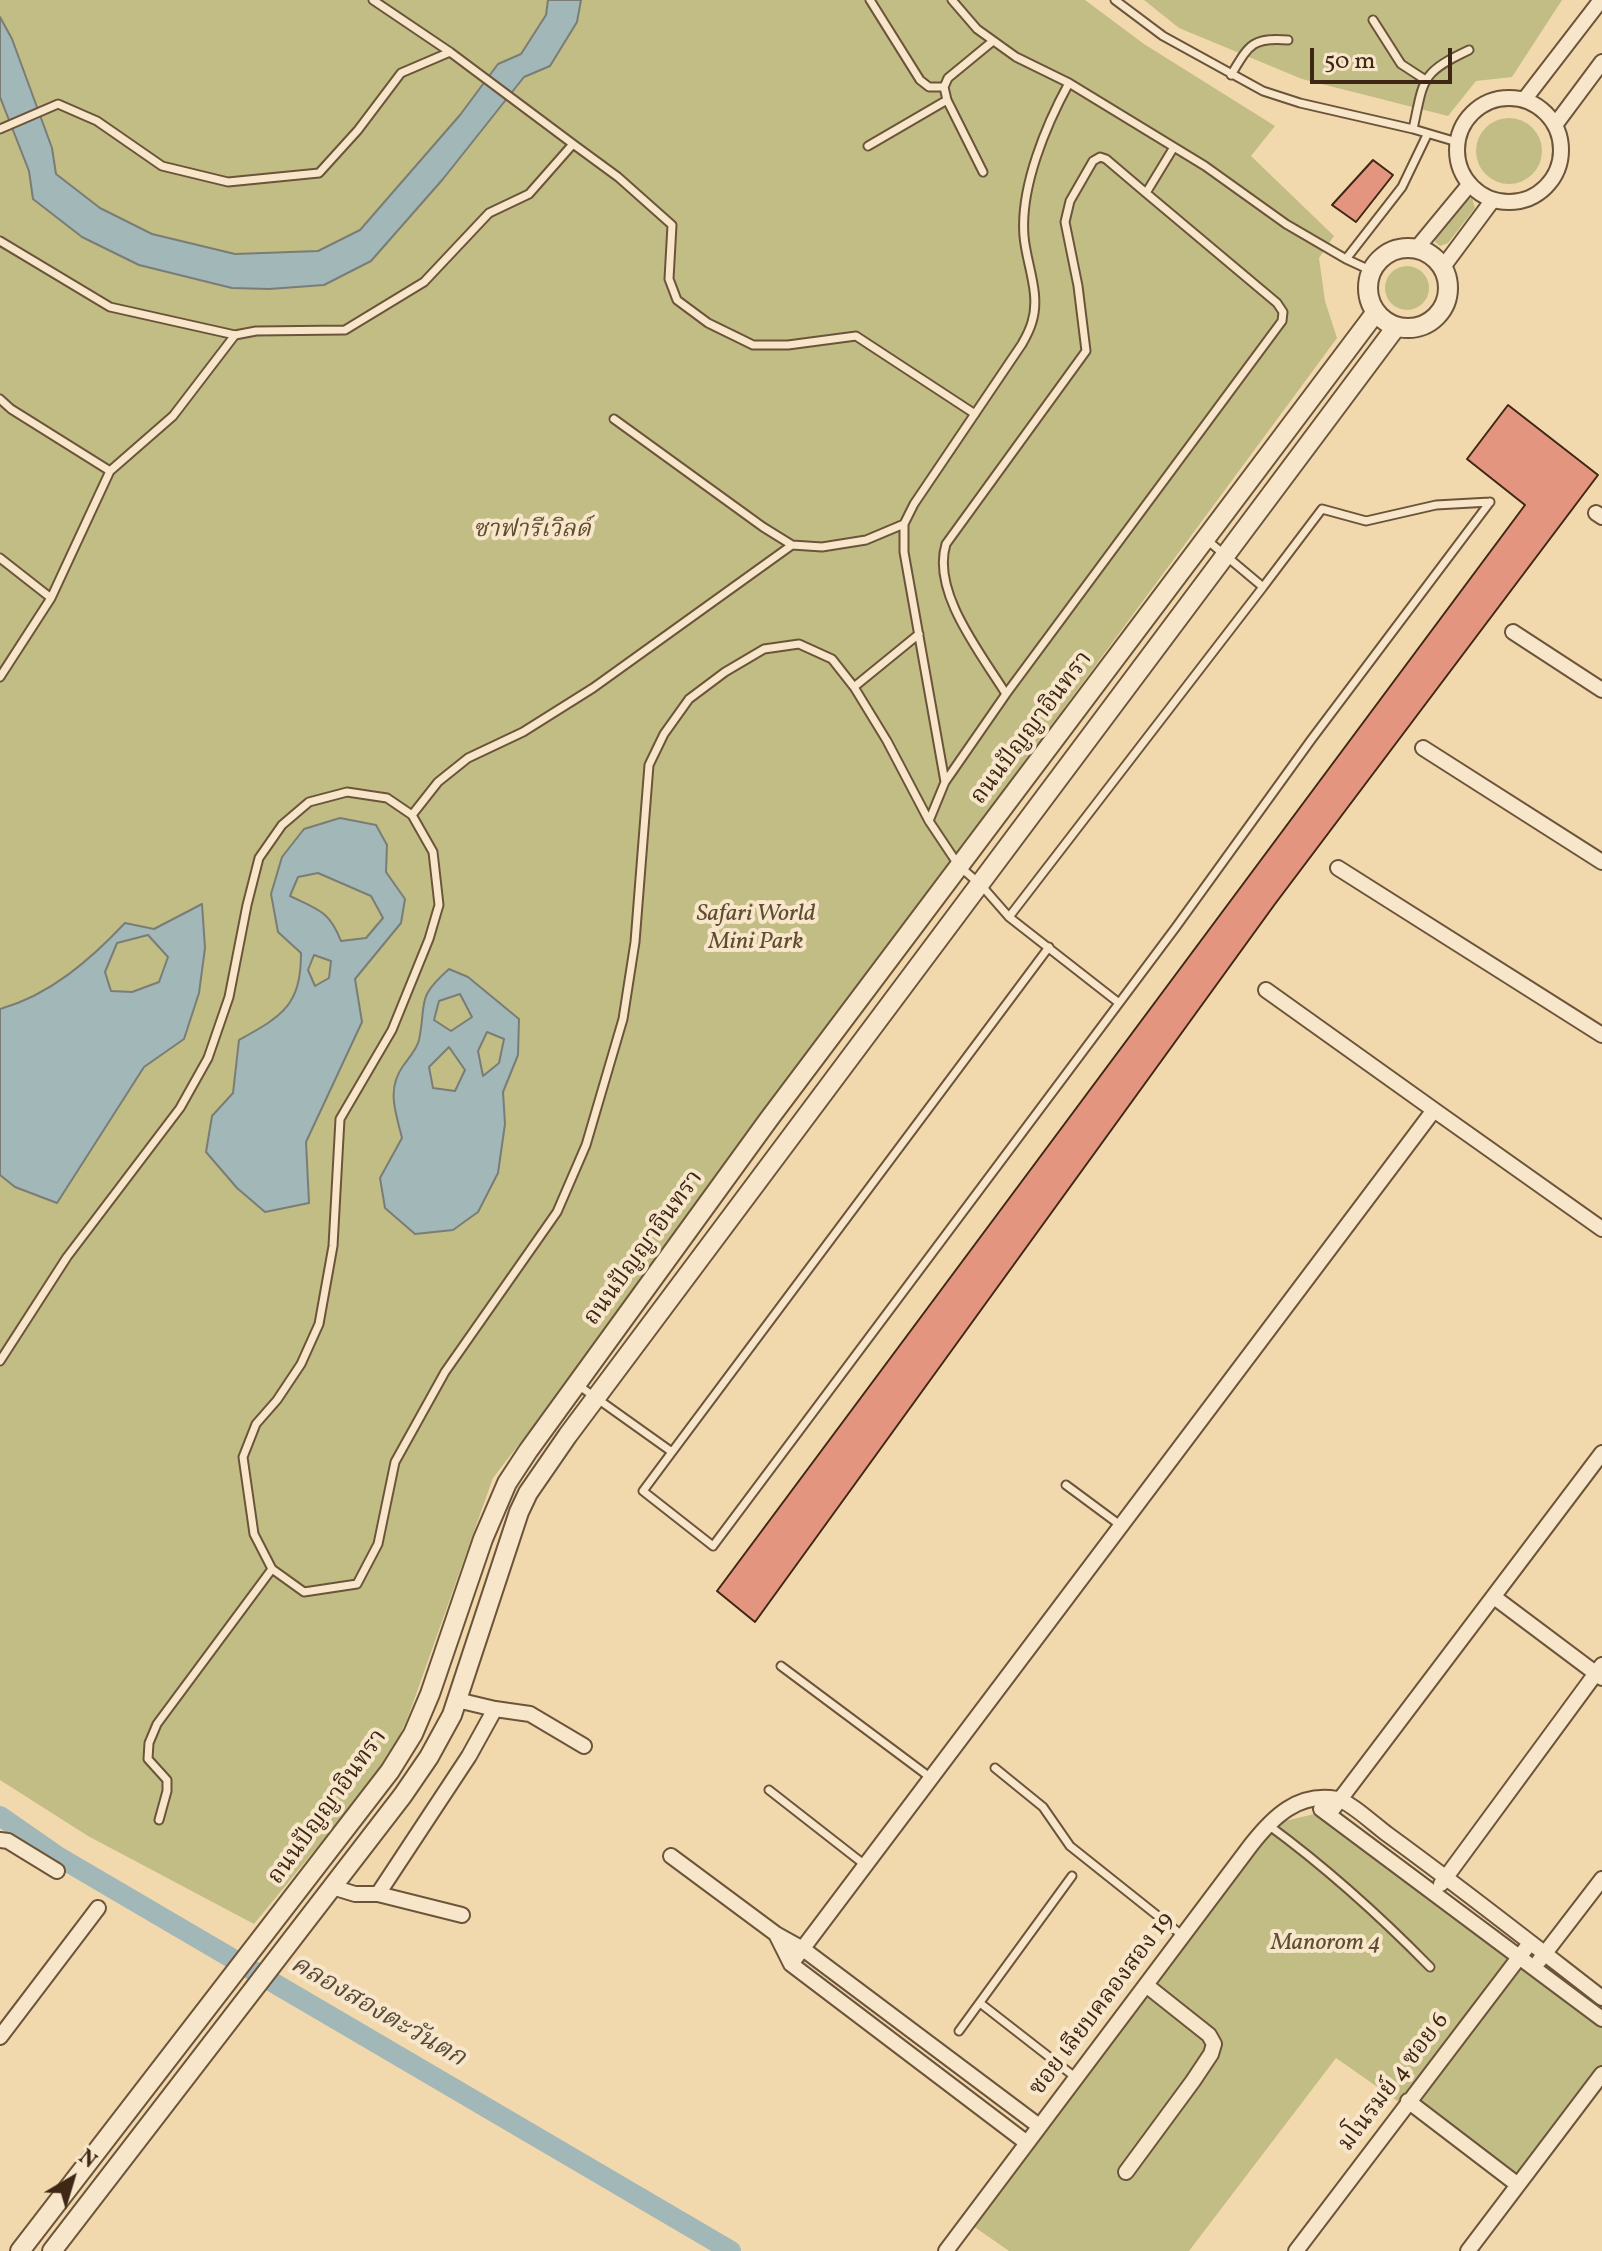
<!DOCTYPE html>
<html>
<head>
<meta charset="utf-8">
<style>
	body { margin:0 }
	#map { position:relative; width:1602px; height:2251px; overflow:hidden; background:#f2d9ad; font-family:Vollkorn,serif }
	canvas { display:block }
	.north { position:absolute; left:32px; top:2139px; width:80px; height:80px; -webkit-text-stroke:6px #f7e6ca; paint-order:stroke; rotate:38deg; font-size:22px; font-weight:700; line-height:32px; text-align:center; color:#3f2715 }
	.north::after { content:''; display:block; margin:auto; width:28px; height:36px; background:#3f2715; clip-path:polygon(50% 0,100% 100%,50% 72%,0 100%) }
	.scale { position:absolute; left:1310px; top:48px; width:142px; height:36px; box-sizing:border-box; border:4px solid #3f2715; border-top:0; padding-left:10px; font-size:24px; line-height:28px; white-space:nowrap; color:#3f2715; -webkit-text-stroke:6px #f7e6ca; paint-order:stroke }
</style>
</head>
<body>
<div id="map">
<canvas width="1602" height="2251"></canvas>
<div class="north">N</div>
<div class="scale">50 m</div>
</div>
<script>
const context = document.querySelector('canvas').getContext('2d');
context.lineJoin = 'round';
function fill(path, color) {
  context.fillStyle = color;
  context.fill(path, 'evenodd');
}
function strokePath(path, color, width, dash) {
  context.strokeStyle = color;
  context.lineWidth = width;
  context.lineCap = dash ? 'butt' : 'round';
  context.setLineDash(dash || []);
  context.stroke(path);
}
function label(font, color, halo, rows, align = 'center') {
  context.font = font + ' Vollkorn,"Noto Serif Thai",serif';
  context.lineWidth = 8;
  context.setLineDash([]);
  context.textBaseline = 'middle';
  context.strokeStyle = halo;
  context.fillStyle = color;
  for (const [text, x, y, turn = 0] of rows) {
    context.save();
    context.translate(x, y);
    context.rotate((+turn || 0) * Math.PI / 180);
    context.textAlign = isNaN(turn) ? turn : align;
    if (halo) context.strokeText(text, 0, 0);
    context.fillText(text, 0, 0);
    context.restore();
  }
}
const green = new Path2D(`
	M 0,0 L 1085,0 L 1144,44 L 1275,126 L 1251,156 L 1334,236 L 1319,258 L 1325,301 L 1337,338 L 564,1386 L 493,1478 L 408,1717 L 388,1761 L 254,1924 L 88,1836 L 0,1780 Z
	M 1144,0 L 1562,0 L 1512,77 L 1476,81 L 1448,116 L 1302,79 L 1179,28 Z
	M1476 151a33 33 0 1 1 66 0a33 33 0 1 1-66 0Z
	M 1472,198 L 1475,208 L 1448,243 L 1440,246 L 1435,242 L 1437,234 L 1465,200 Z
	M1385 288a22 22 0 1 1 44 0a22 22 0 1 1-44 0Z
	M 1336,1809 L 1602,2009 L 1602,2070 L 1512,2181 L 1336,2058 L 1189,2251 L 1009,2251 L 973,2226 L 1276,1823 Z`);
const water = new Path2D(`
	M 548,0 L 581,0 L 577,22 L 550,66 L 524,77 L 443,179 L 371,261 L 324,285 L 269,289 L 232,288 L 139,265 L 82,237 L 33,199 L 29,171 L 0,97 L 0,17 L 12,39 L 52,148 L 56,174 L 100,208 L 152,234 L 235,254 L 318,251 L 360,230 L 460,115 L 498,64 L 521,54 L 546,15 Z
	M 340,818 L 376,825 L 387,845 L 386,872 L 405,899 L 401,923 L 355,979 L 362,1022 L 306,1142 L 309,1203 L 265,1212 L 237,1188 L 206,1152 L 212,1116 L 233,1093 L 239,1040 C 282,1016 301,1006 301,953 L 278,932 L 271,894 L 282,857 L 304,829 ZM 318,873 L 371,896 L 383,918 L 366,938 L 341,941 C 329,911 319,910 290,896 L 298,877 ZM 314,955 L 331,961 L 329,978 L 315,986 L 308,970 Z
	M 202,904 L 205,948 L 199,993 L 184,1039 L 144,1067 L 57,1203 L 15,1187 L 0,1175 L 0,1009 C 50,995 90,960 125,923 L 154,929 ZM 148,935 L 168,957 L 159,982 L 132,992 L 111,991 L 105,972 L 117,943 Z
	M 449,969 L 468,977 L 519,1019 L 518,1055 L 503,1092 L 505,1124 L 498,1173 L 478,1212 L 453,1230 L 415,1234 L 385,1208 L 380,1178 L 402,1138 C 396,1113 386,1090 403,1066 C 408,1059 417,1049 419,1040 C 427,1002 415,999 449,969 ZM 460,994 L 472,1017 L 451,1031 L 434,1020 L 439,1001 ZM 487,1032 L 504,1039 L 499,1063 L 483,1076 L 478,1051 ZM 449,1047 L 465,1070 L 455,1091 L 433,1088 L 429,1067 Z`);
const canal = new Path2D(`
	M 0,1816 L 59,1857 L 731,2251`);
const building = new Path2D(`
	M 1373,160 L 1393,175 L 1356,222 L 1332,205 Z
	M 1508,405 L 1598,475 L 1275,904 L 755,1622 L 717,1591 L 1525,505 L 1467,459 Z`);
const service = new Path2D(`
	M 373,0 L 450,52
	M 870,0 L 920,80 L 929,87 L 944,87
	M 952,0 L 977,29 L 1016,57 L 1069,83 L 1205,166 L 1286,224 L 1346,259 L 1372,271
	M 1115,0 L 1163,36 L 1263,91 L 1300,103 L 1413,129 L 1457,142
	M 1373,20 L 1401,64 L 1424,79
	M 1231,75 C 1249,45 1252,37 1288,40
	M 0,129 L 58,104 L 97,121 L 162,166 L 228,182 L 319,173 L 358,130 L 401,73 L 450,52 L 573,144
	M 1413,129 C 1424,79 1420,73 1469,50
	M 868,146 L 947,100
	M 983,172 L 947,100 L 944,87 L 948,78 L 993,41
	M 0,241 L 110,307 L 235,335 L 256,331 L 345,330 L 424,282 L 489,213 L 529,194 L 573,144 L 618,177 L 672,225 L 669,279 L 677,300 L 708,323 L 753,345 L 788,345 L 856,336 L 975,414
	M 1346,259 L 1402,187 L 1427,135
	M 0,399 L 11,409 L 110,471
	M 614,419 L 763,527 L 792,545 L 822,547 L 866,540 L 904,524
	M 1207,540 L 1263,587 L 1322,509 L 1366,521 L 1436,505 L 1490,502
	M 0,558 L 51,598
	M 0,677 L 51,598 L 110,471 L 173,416 L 235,335
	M 854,687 L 919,634
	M 1006,694 C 982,655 931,592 946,544 L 1086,351 L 1078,286 L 1065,222 L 1070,201 L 1093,161 L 1100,157 L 1106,159 L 1146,193
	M 945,782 L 1006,694 L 1282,321 L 1283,312 L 1277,303 L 1146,193 L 1174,147
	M 412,815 L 438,782 L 468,758 L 523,732 L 593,688 L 792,545
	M 929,821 L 945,782 L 904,552 L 904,524 L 914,504 L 1022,344 C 1026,337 1030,329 1032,322 C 1041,294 1026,263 1024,236 C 1020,187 1046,125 1069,83
	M 1009,917 L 1263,587
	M 0,1361 L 67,1257 L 180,1108 L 208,1058 L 229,997 L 247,905 L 259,858 L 282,825 L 309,802 L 347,792 L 387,798 L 412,815 L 433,852 L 439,905 L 429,939 L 392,1030 L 340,1119 L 333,1246 L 319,1324 L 301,1364 L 277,1400 L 256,1424 L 243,1457 L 254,1534 L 272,1569 L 304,1592 L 357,1584 L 378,1544 L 395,1462 L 445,1372 L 557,1212 L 586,1145 L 623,1019 L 635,942 L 649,765 L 664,734 L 689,699 L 725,672 L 764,649 L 799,644 L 832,659 L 854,687 L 887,741 L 929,821 L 959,866 L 981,885 L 1009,917 L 1119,1003
	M 578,1385 L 672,1452 L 1049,947
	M 672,1452 L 643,1491 L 713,1546 L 1176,927 L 1311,740 L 1490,502
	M 1066,1485 L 1120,1525
	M 781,1666 L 931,1778
	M 995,1768 L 1043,1807 L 1070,1846 L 1183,1936
	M 769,1790 L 865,1865
	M 159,1820 L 167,1791 L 167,1780 L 148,1759 L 149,1743 L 157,1724 L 272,1569
	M 1267,1824 C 1327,1868 1378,1914 1430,1967
	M 980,2003 L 1075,2077
	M 959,2031 L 1072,1876`);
const minor = new Path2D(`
	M1457 150a52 52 0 1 1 104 0a52 52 0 1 1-104 0Z
	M 1524,100 L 1601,0
	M 1555,125 L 1602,62
	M 1417,248 L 1469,185
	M 1443,267 L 1492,201
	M 1596,513 L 1602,517
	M 1513,632 L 1602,690
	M 1423,748 L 1602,862
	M 1338,868 L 1602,1035
	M 1434,1110 L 1602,1229
	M 1494,1597 L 1602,1678
	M 457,1700 L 495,1709 L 530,1714 L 584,1746
	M 1321,1809 L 1602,2019
	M 1329,1814 L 1602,1453
	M 0,1840 L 8,1841 L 57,1871
	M 671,1856 L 776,1934 L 803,1949 L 1039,2126
	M 1441,1884 L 1602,1665
	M 332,1887 L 355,1894 L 378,1894 L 462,1915
	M 378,1894 L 469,1756 L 495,1709
	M 776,1934 L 791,1964 L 1027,2143
	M 1539,1961 L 1602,1879
	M 791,1964 L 1434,1110 L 1266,990
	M 0,2037 L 98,1908
	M 1408,2101 L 1518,2185
	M 1126,2172 L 1193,2081 L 1211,2054 L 1214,2044 L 1209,2035 L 1146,1985
	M 946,2251 L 1251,1845 C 1273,1817 1298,1792 1337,1799 C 1349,1801 1376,1826 1387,1834 C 1460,1887 1531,1943 1602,1998
	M 1296,2251 L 1530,1943
	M 1468,2251 L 1602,2074`);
const tertiary = new Path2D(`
	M1368 288a40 40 0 1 1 80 0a40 40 0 1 1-80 0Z
	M 20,2251 L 390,1771 L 413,1734 L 430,1694 L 483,1539 L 507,1483 L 528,1451 L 769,1119 L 1376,312
	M 52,2251 L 403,1795 L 429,1757 L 452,1715 L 519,1512 L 528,1493 L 568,1435 L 1396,327`);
const parkNames = [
	["ซาฟารีเวิลด์",532,532],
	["Safari World",756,916],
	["Mini Park",756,944],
	["Manorom 4",1326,1945]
];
const streetNames = [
	["ถนนปัญญาอินทรา",1033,729,-53],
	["ถนนปัญญาอินทรา",645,1249,-54],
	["ถนนปัญญาอินทรา",329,1808,-54],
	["ซอย เลียบคลองสอง 19",1103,2005,-53],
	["มโนรมย์ 4 ซอย 6",1395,2083,-53]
];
const waterNames = [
	["คลองสองตะวันตก",377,2013,30]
];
fill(green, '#c2bd85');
fill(water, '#a2b7b7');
strokePath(water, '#7a7d76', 2);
strokePath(canal, '#a2b7b7', 20);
fill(building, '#e39580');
strokePath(building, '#3f2715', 2);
strokePath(service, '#6c543b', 11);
strokePath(minor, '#6c543b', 18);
strokePath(tertiary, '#6c543b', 22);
strokePath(service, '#f7e6ca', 7);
strokePath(minor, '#f7e6ca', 14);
strokePath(tertiary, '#f7e6ca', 18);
label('italic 24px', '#604c31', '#f7e6ca', parkNames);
label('24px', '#3f2715', '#f7e6ca', streetNames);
label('italic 26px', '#584b3e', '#f7e6ca', waterNames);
</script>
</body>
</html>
